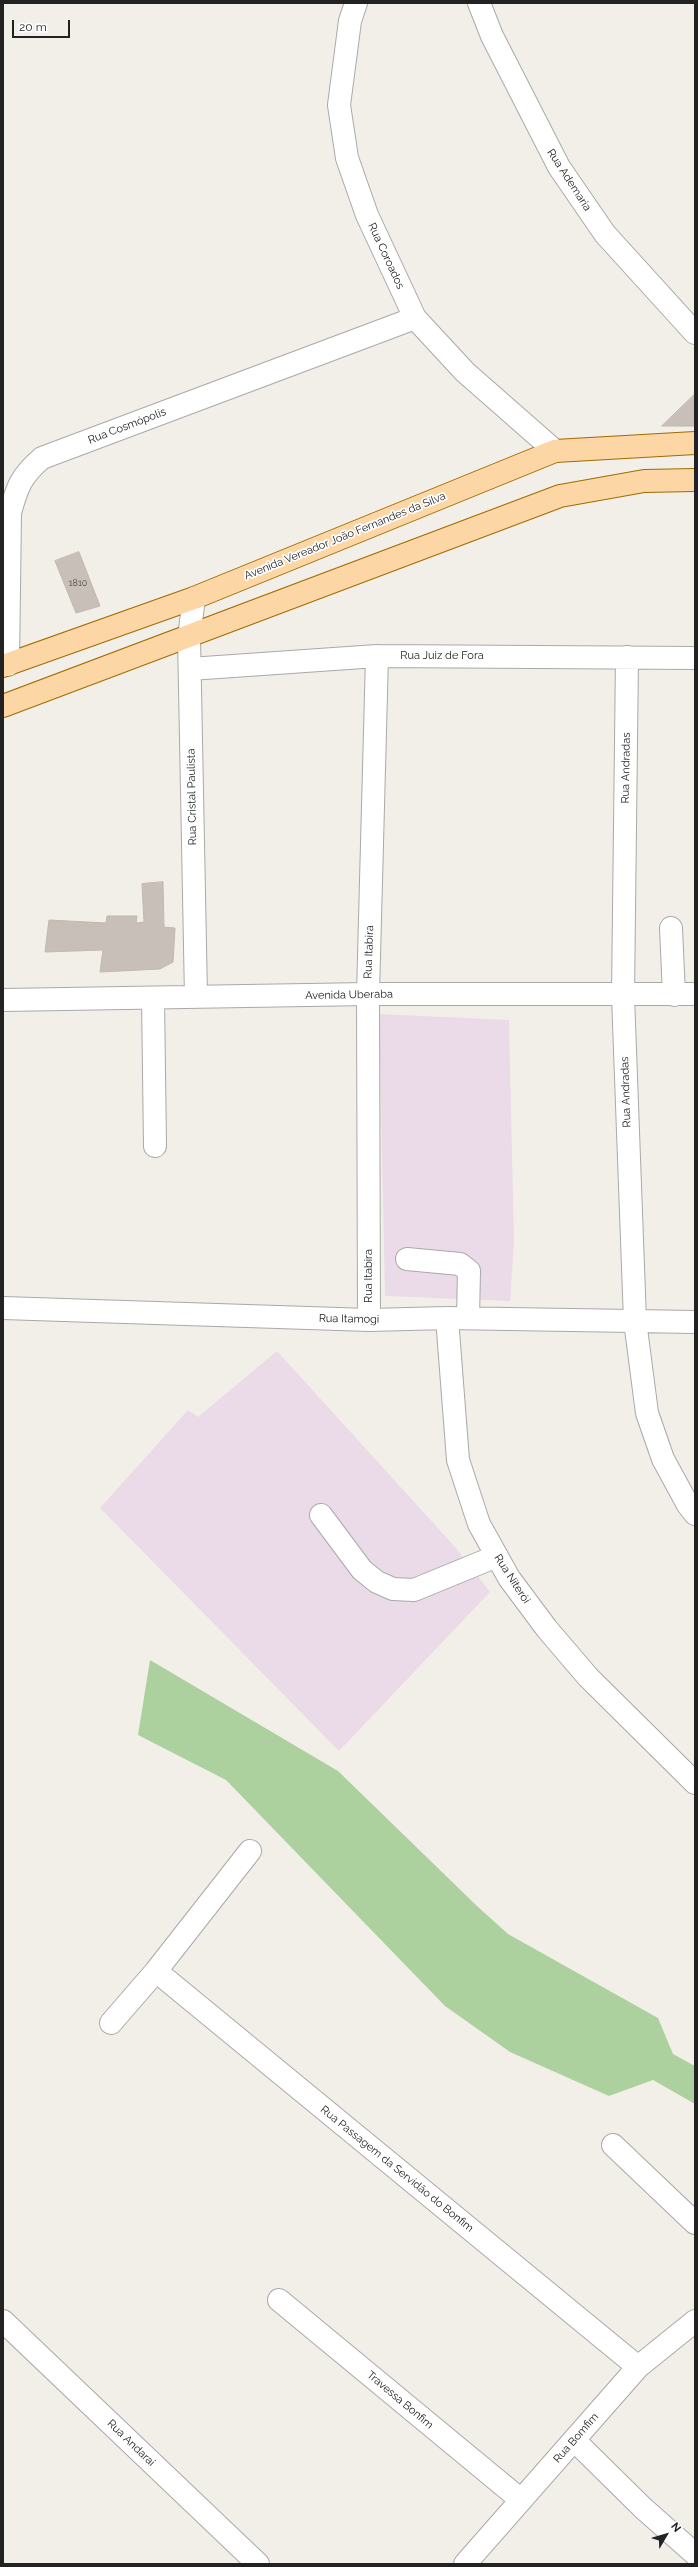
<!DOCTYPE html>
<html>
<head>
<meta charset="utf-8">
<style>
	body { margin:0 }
	#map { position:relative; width:698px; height:2567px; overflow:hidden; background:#f2efe9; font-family:Raleway,sans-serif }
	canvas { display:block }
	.frame { position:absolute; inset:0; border:4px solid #222; pointer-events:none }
	.north { position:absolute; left:646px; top:2515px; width:40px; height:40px; -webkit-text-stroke:3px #fff; paint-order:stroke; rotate:52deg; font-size:11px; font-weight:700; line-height:16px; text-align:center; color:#222 }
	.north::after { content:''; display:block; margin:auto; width:14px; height:18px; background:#222; clip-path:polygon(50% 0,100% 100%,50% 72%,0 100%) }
	.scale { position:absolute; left:12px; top:20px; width:58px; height:18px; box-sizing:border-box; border:2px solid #222; border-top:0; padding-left:5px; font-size:12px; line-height:14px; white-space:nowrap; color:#222; -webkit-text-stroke:3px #fff; paint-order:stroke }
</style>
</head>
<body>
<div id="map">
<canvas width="698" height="2567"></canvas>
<div class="frame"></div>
<div class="north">N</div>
<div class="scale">20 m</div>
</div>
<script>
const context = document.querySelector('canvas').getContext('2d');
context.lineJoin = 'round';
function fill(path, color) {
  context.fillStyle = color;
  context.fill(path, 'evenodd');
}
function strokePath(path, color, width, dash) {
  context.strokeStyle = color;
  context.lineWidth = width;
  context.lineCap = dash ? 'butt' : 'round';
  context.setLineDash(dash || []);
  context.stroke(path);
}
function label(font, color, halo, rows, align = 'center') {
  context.font = font + ' Raleway,sans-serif';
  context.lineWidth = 3.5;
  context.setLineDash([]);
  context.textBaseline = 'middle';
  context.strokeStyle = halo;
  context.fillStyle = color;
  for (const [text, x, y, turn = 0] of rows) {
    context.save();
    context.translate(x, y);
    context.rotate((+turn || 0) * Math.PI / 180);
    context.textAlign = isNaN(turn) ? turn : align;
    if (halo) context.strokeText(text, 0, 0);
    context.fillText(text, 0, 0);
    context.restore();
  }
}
const industrial = new Path2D(`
	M 379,1014 L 509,1020 L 514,1242 L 510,1301 L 385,1296 Z
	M 277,1351 L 455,1547 L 490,1592 L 339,1751 L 100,1508 L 188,1410 L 198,1417 Z`);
const forest = new Path2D(`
	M 150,1660 L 338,1771 L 477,1906 L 508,1934 L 658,2018 L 673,2054 L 695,2066 L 695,2104 L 653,2080 L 609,2096 L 510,2052 L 445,2006 L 226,1780 L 138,1735 Z`);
const building = new Path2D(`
	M 695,394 L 695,426 L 662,426 Z
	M 79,552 L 100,606 L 76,613 L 55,561 Z
	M 163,882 L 164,927 L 175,928 L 173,962 L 160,969 L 100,972 L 103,950 L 45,952 L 49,920 L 106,923 L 107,916 L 137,916 L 136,923 L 144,922 L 142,884 Z`);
const minor = new Path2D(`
	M 356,3 L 350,21 L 339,105 L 347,158 L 367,215 L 415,318 L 465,372 L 555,451
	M 479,3 L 492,36 L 559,167 L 605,234 L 695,333
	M 194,598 L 189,637 L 196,997
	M 627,657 L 623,996 L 635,1321 L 647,1413 L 663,1459 L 688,1505 L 695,1514
	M 8,665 L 10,513 C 17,487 21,476 42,458 L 415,318
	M 190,669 L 377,656 L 695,658
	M 671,928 L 674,995
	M 153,998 L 155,1146
	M 3,1000 L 368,994 L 695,994
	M 407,1259 L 460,1264 L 469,1271 L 468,1318
	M 3,1308 L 369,1320 L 447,1318 L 695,1322
	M 447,1318 L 458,1460 L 479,1524 L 509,1578 L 547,1629 L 588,1677 L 695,1783
	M 369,1320 L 368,994 L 377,656
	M 321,1515 L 362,1570 L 377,1582 L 393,1589 L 414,1590 L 497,1556
	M 156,1971 L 638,2367
	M 111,2023 L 156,1971 L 250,1851
	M 613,2145 L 695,2223
	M 279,2300 L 521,2500
	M 3,2321 L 258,2564
	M 574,2440 L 643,2508 L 695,2554
	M 465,2564 L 638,2367 L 695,2321`);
const major = new Path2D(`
	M 3,666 L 194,598 L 555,451 L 695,443
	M 3,706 L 560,496 L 644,481 L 695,480`);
const numberNames = [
	["1810",78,583]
];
const streetNames = [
	["Rua Ademaria",569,180,57],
	["Rua Coroados",386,256,65],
	["Rua Cosmópolis",127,426,-21],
	["Avenida Vereador João Fernandes da Silva",345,536,-22],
	["Rua Juiz de Fora",442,656],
	["Rua Andradas",626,768,-89],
	["Rua Cristal Paulista",192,797,-91],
	["Rua Itabira",369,952,-88],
	["Avenida Uberaba",349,995,-1],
	["Rua Andradas",626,1092,-92],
	["Rua Itabira",369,1276,-90],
	["Rua Itamogi",349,1319,1],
	["Rua Niterói",512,1579,57],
	["Rua Passagem da Servidão do Bonfim",397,2169,39],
	["Travessa Bonfim",400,2400,40],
	["Rua Bomfim",576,2438,-49],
	["Rua Andaraí",131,2443,44]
];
fill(industrial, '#ebdbe8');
fill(forest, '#add19e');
fill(building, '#c7bfb8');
strokePath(building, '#c4b6ab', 1);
strokePath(minor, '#a9a9a9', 24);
strokePath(major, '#a06b00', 24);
strokePath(minor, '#fff', 22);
strokePath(major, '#fcd6a4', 22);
label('9px', '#4b4948', null, numberNames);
label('11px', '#222', '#fff', streetNames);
</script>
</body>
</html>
